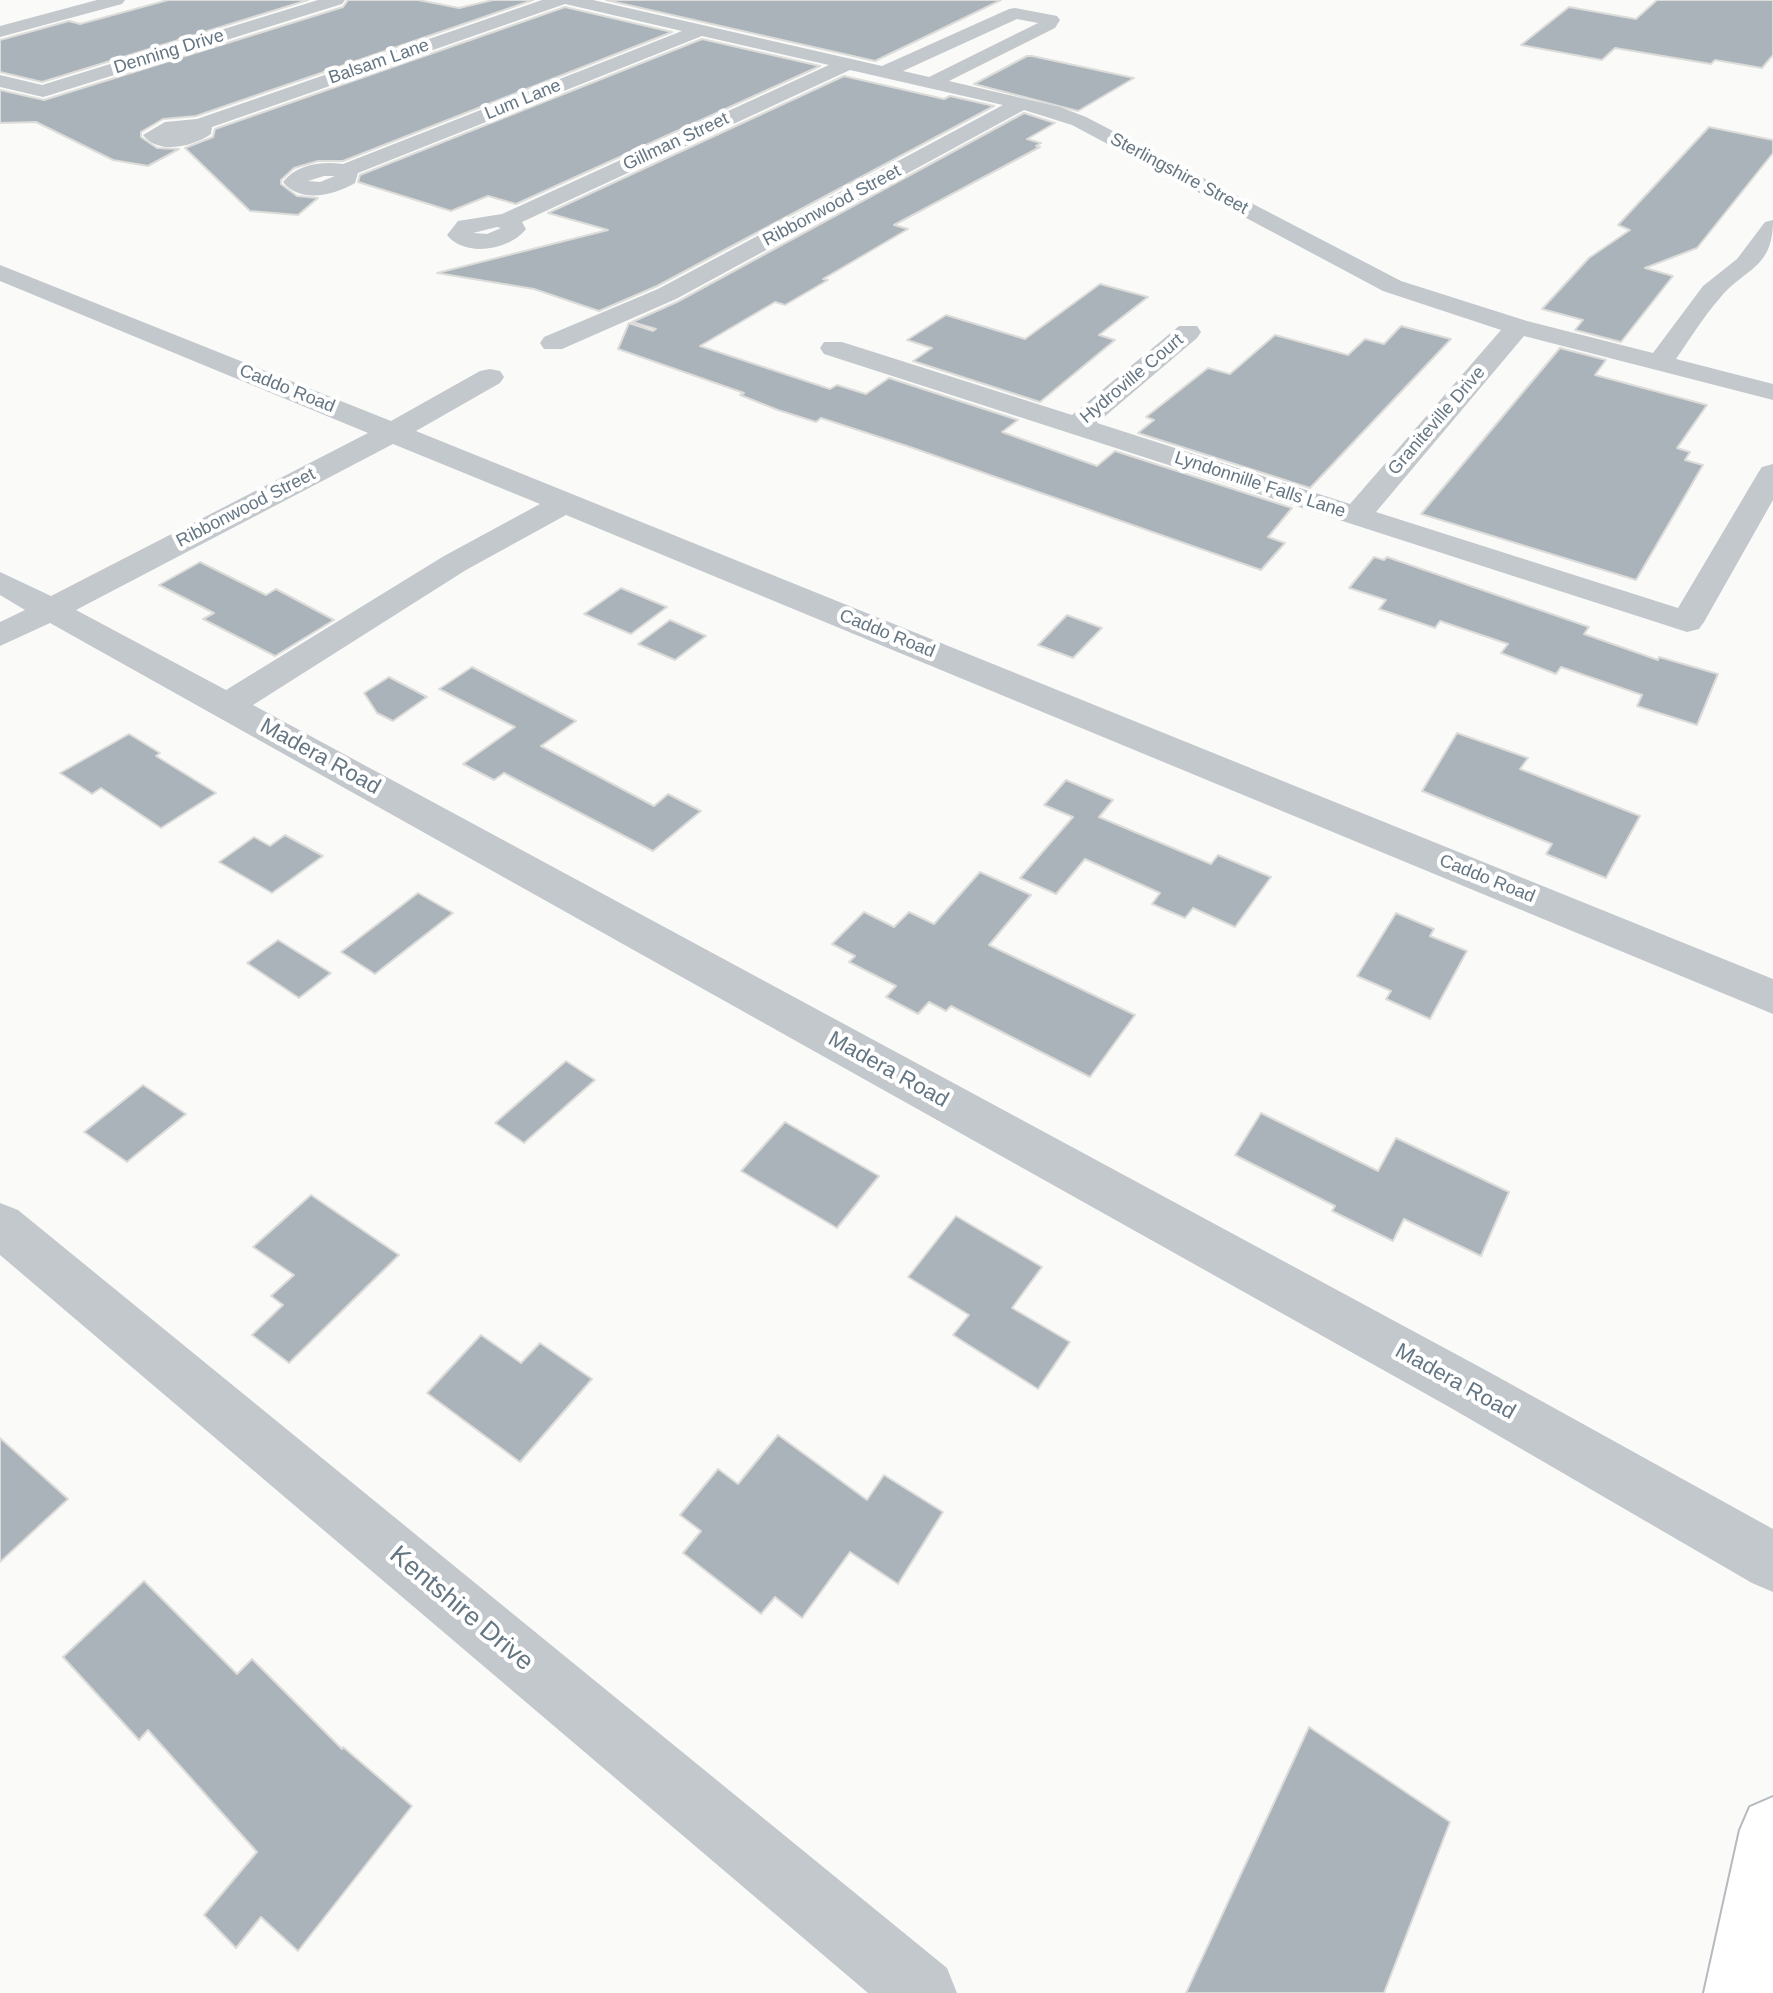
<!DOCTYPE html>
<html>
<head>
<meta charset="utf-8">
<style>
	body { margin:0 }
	canvas { display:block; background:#fafaf8 }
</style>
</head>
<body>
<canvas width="1773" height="1993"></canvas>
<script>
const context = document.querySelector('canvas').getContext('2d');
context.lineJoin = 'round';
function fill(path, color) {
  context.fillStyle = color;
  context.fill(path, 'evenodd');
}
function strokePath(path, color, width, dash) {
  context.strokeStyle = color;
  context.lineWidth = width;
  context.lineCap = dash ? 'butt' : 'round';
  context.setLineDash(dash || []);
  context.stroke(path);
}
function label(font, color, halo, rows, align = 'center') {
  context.font = font + ' Arial,sans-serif';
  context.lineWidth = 8;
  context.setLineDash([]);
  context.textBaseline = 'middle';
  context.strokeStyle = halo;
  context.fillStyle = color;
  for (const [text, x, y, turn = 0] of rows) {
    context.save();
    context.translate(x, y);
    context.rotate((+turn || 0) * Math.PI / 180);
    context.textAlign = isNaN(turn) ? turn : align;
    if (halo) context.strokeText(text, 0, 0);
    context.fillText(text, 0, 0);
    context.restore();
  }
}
const building = new Path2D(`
	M 168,0 L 308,0 L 42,82 L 0,72 L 0,40 L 69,21 L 80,24 Z
	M 348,0 L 418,0 L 459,8 L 493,0 L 533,0 L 196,116 L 163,119 L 141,132 L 141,137 L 157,148 L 179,149 L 148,166 L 113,160 L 36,122 L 0,123 L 0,90 L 44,100 L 343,7 Z
	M 606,0 L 1001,0 L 875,61 Z
	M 1657,0 L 1773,0 L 1773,55 L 1762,68 L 1715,60 L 1711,64 L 1615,48 L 1602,60 L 1521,45 L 1569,7 L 1636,19 Z
	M 565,7 L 672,32 L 343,161 L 318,161 L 294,168 L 281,180 L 281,184 L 297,196 L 318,198 L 298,215 L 250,211 L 185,148 L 213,137 L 215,129 Z
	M 702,39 L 820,66 L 516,204 L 488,196 L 451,211 L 358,182 L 360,175 Z
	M 1027,56 L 1032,56 L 1134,78 L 1078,111 L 974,84 Z
	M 844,76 L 944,99 L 950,96 L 994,106 L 657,286 L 599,311 L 534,289 L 437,273 L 608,230 L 548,213 Z
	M 1024,113 L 1055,123 L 1027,139 L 1041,143 L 1036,146 L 1040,147 L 894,225 L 908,229 L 823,279 L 828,280 L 785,305 L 775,302 L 700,346 L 830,389 L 837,385 L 866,394 L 889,378 L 1018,420 L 1002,432 L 1097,466 L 1115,451 L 1292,508 L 1268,537 L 1285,543 L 1261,570 L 910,447 L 821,418 L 816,422 L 778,410 L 740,395 L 744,393 L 618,349 L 629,323 L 653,331 L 656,329 L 632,322 L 677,302 Z
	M 1709,127 L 1773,140 L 1773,153 L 1697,248 L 1645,268 L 1673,276 L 1621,342 L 1575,330 L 1583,320 L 1542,309 L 1589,258 L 1630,230 L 1618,225 Z
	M 1100,284 L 1148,297 L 1099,335 L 1115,340 L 1040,402 L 913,361 L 932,348 L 907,340 L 946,315 L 1025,339 Z
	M 1401,326 L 1451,339 L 1310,488 L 1138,433 L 1154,420 L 1146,417 L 1208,368 L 1230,374 L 1275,335 L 1348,355 L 1365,339 L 1384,344 Z
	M 1560,348 L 1606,360 L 1595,375 L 1707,405 L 1677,448 L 1690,452 L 1685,460 L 1703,465 L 1636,580 L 1421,514 Z
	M 1374,557 L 1384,560 L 1387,557 L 1589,627 L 1584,634 L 1658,660 L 1659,657 L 1718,674 L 1697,725 L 1637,706 L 1642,695 L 1561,667 L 1556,674 L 1501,653 L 1508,644 L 1440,621 L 1435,628 L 1379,609 L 1386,600 L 1349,588 Z
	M 200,562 L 266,595 L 276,589 L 334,620 L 275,656 L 203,619 L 214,613 L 159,585 Z
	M 621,588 L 667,607 L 631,634 L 584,614 Z
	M 1067,615 L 1102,628 L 1073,658 L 1038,645 Z
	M 670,620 L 706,636 L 675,660 L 638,644 Z
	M 472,667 L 576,721 L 541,746 L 654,806 L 668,794 L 701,811 L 653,851 L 504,773 L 494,780 L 463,764 L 515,727 L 439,689 Z
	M 389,677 L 427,697 L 393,721 L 377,713 L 364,693 Z
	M 1457,733 L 1528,758 L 1520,769 L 1640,816 L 1606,878 L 1546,854 L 1552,844 L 1422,791 Z
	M 129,734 L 160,753 L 156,756 L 216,793 L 161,828 L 101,788 L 92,794 L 60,773 Z
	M 1066,780 L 1113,800 L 1099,817 L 1211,864 L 1218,855 L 1271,877 L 1235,927 L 1193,908 L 1185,918 L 1152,904 L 1160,893 L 1085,859 L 1056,894 L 1020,878 L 1073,817 L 1044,805 Z
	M 285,835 L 323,856 L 272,893 L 219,862 L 254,837 L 270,846 Z
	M 980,872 L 1031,895 L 989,945 L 1135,1015 L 1090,1077 L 951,1006 L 946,1011 L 929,1002 L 918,1014 L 886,997 L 896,986 L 849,962 L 855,956 L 832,944 L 864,912 L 894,927 L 909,912 L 934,924 Z
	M 418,893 L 453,913 L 375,974 L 341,952 Z
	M 1396,913 L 1434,929 L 1430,936 L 1467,951 L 1430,1019 L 1386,999 L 1391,991 L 1357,976 Z
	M 278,940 L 331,973 L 299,998 L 247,963 Z
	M 566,1061 L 595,1080 L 524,1143 L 495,1123 Z
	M 143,1085 L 186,1114 L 127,1162 L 84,1132 Z
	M 1261,1113 L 1378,1171 L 1396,1138 L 1509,1192 L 1481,1256 L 1404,1219 L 1393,1241 L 1332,1211 L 1335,1206 L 1235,1155 Z
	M 785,1122 L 879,1176 L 837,1228 L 741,1171 Z
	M 311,1195 L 399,1255 L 289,1363 L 252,1335 L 283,1305 L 271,1296 L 294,1275 L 253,1247 Z
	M 956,1216 L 1042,1267 L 1012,1308 L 1070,1342 L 1038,1389 L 953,1335 L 969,1315 L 908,1277 Z
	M 481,1335 L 521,1363 L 540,1343 L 592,1379 L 520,1462 L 427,1393 Z
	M 778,1435 L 867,1500 L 884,1475 L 943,1512 L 898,1584 L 850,1552 L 802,1618 L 775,1597 L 761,1614 L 683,1553 L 701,1531 L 680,1515 L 718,1469 L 738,1484 Z
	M 0,1438 L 68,1499 L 0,1562 Z
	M 144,1581 L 237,1674 L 252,1659 L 342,1749 L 343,1747 L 412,1806 L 298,1951 L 261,1917 L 236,1948 L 204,1915 L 257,1852 L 148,1730 L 139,1740 L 63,1657 Z
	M 1309,1727 L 1450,1822 L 1384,1993 L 1186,1993 Z`);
const minor = new Path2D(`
	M 97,0 L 125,0 L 122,4 L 0,37 L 0,26 Z
	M 318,0 L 345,0 L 342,4 L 50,95 L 43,97 L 0,87 L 0,75 L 42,85 Z
	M 542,0 L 593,0 L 882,66 L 1009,9 L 1015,8 L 1057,16 L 1060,20 L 1055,28 L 949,81 L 1060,107 L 1086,117 L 1401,281 L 1527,321 L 1653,353 L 1703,286 L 1737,259 L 1765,222 L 1773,220 C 1773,269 1746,267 1720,298 C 1703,317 1690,339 1676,359 L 1773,384 L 1773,400 L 1524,336 L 1376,512 L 1678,608 L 1758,473 L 1762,467 L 1773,464 L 1773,500 L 1704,622 L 1699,629 L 1687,632 L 824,354 L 820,348 L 824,342 L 842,342 L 1072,415 L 1179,326 L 1197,326 L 1201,332 L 1197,338 L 1097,423 L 1350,504 L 1501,330 L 1383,291 L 1072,125 L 1024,110 L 676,299 L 562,349 L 544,349 L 540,343 L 544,337 L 658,289 L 1003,105 L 850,70 L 522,222 L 526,229 C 510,250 465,258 447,235 L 458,221 L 502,214 L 829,65 L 702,36 L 358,173 L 355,183 C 335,195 300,204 283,182 C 297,164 322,161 343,164 L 682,31 L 565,4 L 212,127 L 211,134 C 192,147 158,155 143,135 L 165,122 L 197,119 ZM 1017,19 L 1038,23 L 929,77 L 903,71 ZM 324,176 L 335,176 L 320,182 L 308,181 ZM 497,227 L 501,228 L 487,234 L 473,233 Z
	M 0,265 L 391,421 L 480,371 L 490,369 L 500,371 L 504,377 L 500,383 L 416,431 L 1773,979 L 1773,1014 L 566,515 L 466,570 L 253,705 L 1489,1372 L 1773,1529 L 1773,1592 L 1752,1583 L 1451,1408 L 50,623 L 0,646 L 0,622 L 25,610 L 0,595 L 0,572 L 51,596 L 368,433 L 0,281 ZM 393,444 L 540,504 L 444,556 L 226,690 L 76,610 Z
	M 0,1203 L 18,1210 L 947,1968 L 957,1993 L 868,1993 L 0,1255 Z`);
const major = new Path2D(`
	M 1773,1797 L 1773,1993 L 1704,1993 L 1740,1830 L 1750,1807 Z`);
const farStreetnames = [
	["Denning Drive",169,52,-17],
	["Balsam Lane",379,62,-19],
	["Lum Lane",523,100,-22],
	["Gillman Street",676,142,-25],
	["Sterlingshire Street",1179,174,28],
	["Ribbonwood Street",832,206,-28],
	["Hydroville Court",1132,379,-40],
	["Caddo Road",287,389,22],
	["Graniteville Drive",1437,421,-49],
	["Lyndonnille Falls Lane",1260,485,18],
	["Ribbonwood Street",246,508,-27],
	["Caddo Road",887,634,22],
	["Caddo Road",1487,879,22]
];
const streetNames = [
	["Madera Road",320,757,29],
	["Madera Road",888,1070,29],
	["Madera Road",1455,1382,29]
];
const nearStreetnames = [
	["Kentshire Drive",461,1609,40]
];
fill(building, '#aab3b9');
strokePath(building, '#dcdcda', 2);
strokePath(major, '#b5babe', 4);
fill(minor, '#c3c8cc');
fill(major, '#fff');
label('18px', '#657683', '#fff', farStreetnames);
label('22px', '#657683', '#fff', streetNames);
label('26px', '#657683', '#fff', nearStreetnames);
</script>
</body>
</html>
